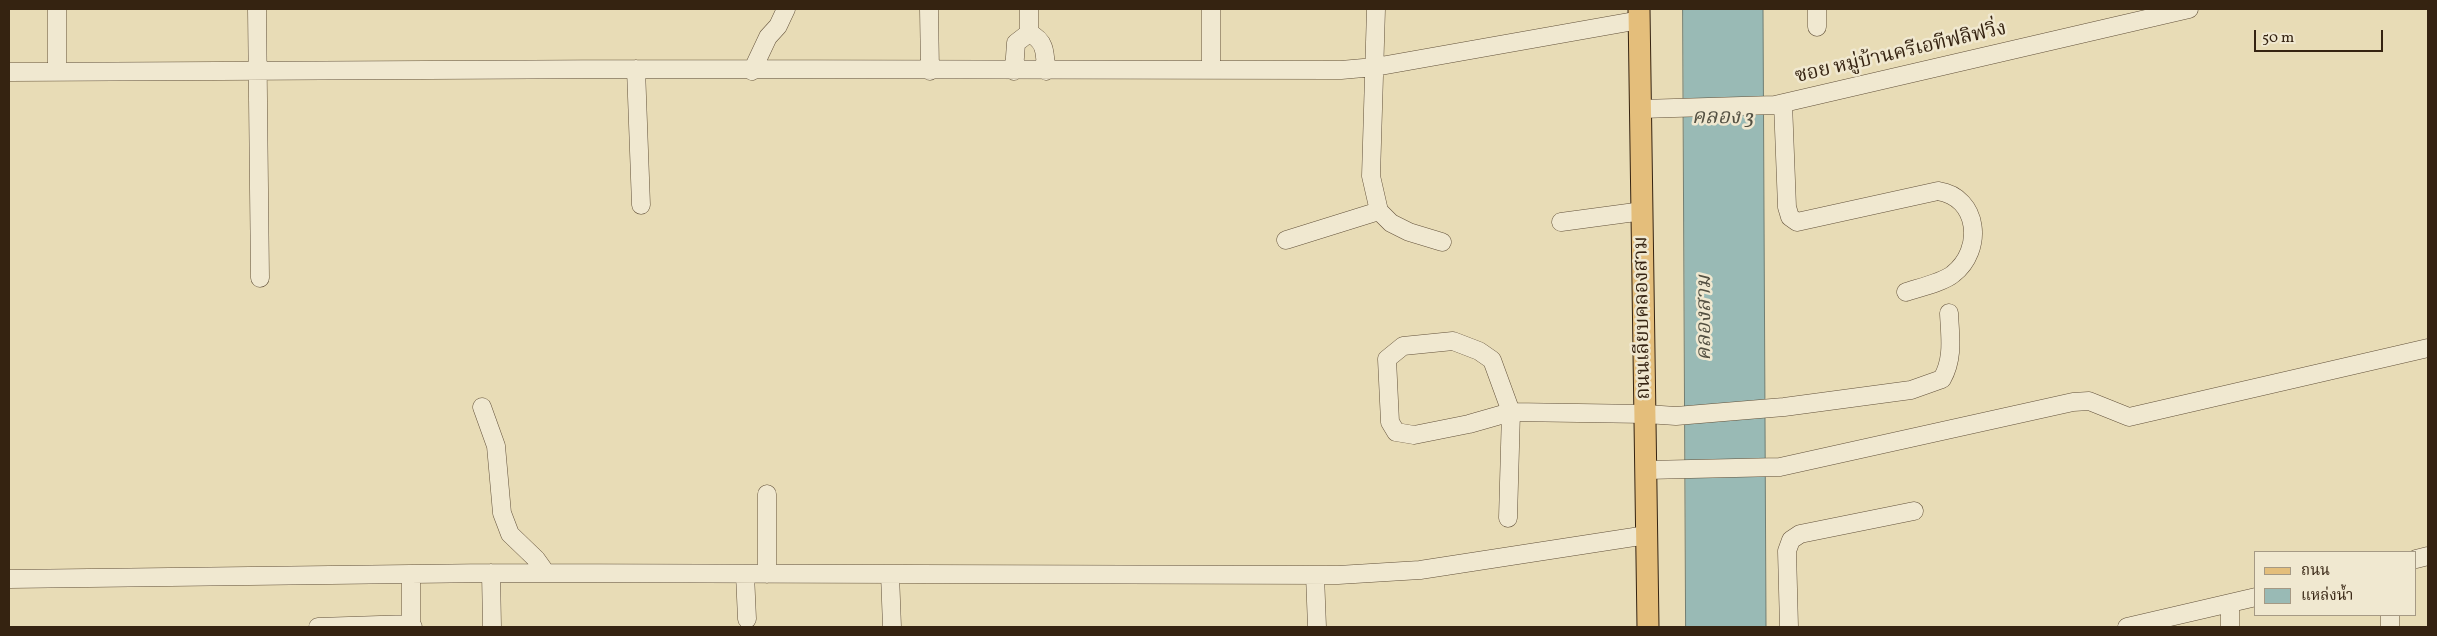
<!DOCTYPE html>
<html>
<head>
<meta charset="utf-8">
<style>
	body { margin:0 }
	#map { position:relative; width:2437px; height:636px; overflow:hidden; background:#e8dcb6; font-family:Vollkorn,"Noto Serif Thai",serif }
	canvas { display:block }
	.frame { position:absolute; inset:0; border:10px solid #352311; pointer-events:none }
	.legend { position:absolute; left:2254px; top:551px; width:162px; height:65px; box-sizing:border-box; background:#f0e8d0; border:1px solid #a59984; margin:0; padding:6px 9px; list-style:none; font-size:15px; color:#352311 }
	.legend li { display:flex; align-items:center; gap:10px; height:25px }
	.legend b { width:25px; border:1px solid #a59984 }
	.scale { position:absolute; left:2254px; top:30px; width:129px; height:22px; box-sizing:border-box; border:2px solid #352311; border-top:0; padding-left:6px; font-size:15px; line-height:18px; white-space:nowrap; color:#352311; -webkit-text-stroke:4px #f0e8d0; paint-order:stroke }
</style>
</head>
<body>
<div id="map">
<canvas width="2437" height="636"></canvas>
<div class="frame"></div>
<ul class="legend">
<li><b style="height:6px;background:#e4be7b"></b>ถนน</li>
<li><b style="height:14px;background:#99bab5"></b>แหล่งน้ำ</li>
</ul>
<div class="scale">50 m</div>
</div>
<script>
const context = document.querySelector('canvas').getContext('2d');
context.lineJoin = 'round';
function fill(path, color) {
  context.fillStyle = color;
  context.fill(path, 'evenodd');
}
function strokePath(path, color, width, dash) {
  context.strokeStyle = color;
  context.lineWidth = width;
  context.lineCap = dash ? 'butt' : 'round';
  context.setLineDash(dash || []);
  context.stroke(path);
}
function label(font, color, halo, rows, align = 'center') {
  context.font = font + ' Vollkorn,"Noto Serif Thai",serif';
  context.lineWidth = 5;
  context.setLineDash([]);
  context.textBaseline = 'middle';
  context.strokeStyle = halo;
  context.fillStyle = color;
  for (const [text, x, y, turn = 0] of rows) {
    context.save();
    context.translate(x, y);
    context.rotate((+turn || 0) * Math.PI / 180);
    context.textAlign = isNaN(turn) ? turn : align;
    if (halo) context.strokeText(text, 0, 0);
    context.fillText(text, 0, 0);
    context.restore();
  }
}
const water = new Path2D(`
	M 1683,9 L 1763,9 L 1766,627 L 1686,627 Z`);
const minor = new Path2D(`
	M 257,9 L 260,278
	M 929,9 L 930,71
	M 1376,9 L 1371,176 L 1379,211 L 1391,223 L 1409,232 L 1442,242
	M 1817,9 L 1817,27
	M 1029,33 L 1029,9
	M 636,69 L 641,205
	M 1211,70 L 1211,9
	M 752,71 L 768,37 L 778,26 L 786,9
	M 1014,71 L 1016,43 L 1029,33 C 1046,41 1045,53 1046,71
	M 9,72 L 636,69 L 1341,70 L 1375,67 L 1640,20
	M 57,72 L 57,9
	M 1783,103 L 1787,207 L 1790,217 L 1797,222 L 1938,191 C 1979,197 1984,250 1953,274 C 1944,282 1918,288 1906,292
	M 1641,109 L 1775,105 L 2189,9
	M 1561,222 L 1643,211
	M 1286,240 L 1379,211
	M 482,407 L 496,446 L 502,513 L 510,534 L 536,559 L 546,573
	M 1646,470 L 1780,467 L 2073,402 L 2089,401 L 2129,417 L 2428,348
	M 1508,518 L 1511,412 L 1492,360 L 1479,351 L 1453,341 L 1403,346 L 1387,359 L 1390,422 L 1396,432 L 1414,435 L 1469,424 L 1511,412 L 1646,414 L 1676,416 L 1784,407 L 1911,390 L 1942,379 C 1954,358 1950,336 1949,313
	M 2416,559 L 2428,556
	M 491,573 L 492,627
	M 411,574 L 411,624
	M 745,574 L 747,619
	M 767,574 L 767,494
	M 890,574 L 892,627
	M 1315,575 L 1317,627
	M 9,579 L 491,573 L 1338,575 L 1420,570 L 1647,535
	M 2230,603 L 2230,627
	M 318,627 L 411,624 L 413,627
	M 1789,627 L 1787,551 L 1791,540 L 1800,534 L 1914,511
	M 2127,627 L 2256,597
	M 2390,627 L 2390,615`);
const major = new Path2D(`
	M 1639,9 L 1648,627`);
const streetNames = [
	["ซอย หมู่บ้านครีเอทีฟลิฟวิ่ง",1901,54,-13],
	["ถนนเลียบคลองสาม",1644,318,-91]
];
const waterNames = [
	["คลอง 3",1723,119],
	["คลองสาม",1706,318,-90]
];
fill(water, '#99bab5');
strokePath(water, '#717e73', 1);
strokePath(minor, '#62513a', 19);
strokePath(major, '#352311', 23);
strokePath(minor, '#f0e8d0', 18);
strokePath(major, '#e4be7b', 21);
label('20px', '#352311', '#f0e8d0', streetNames);
label('italic 21px', '#535042', '#f0e8d0', waterNames);
</script>
</body>
</html>
